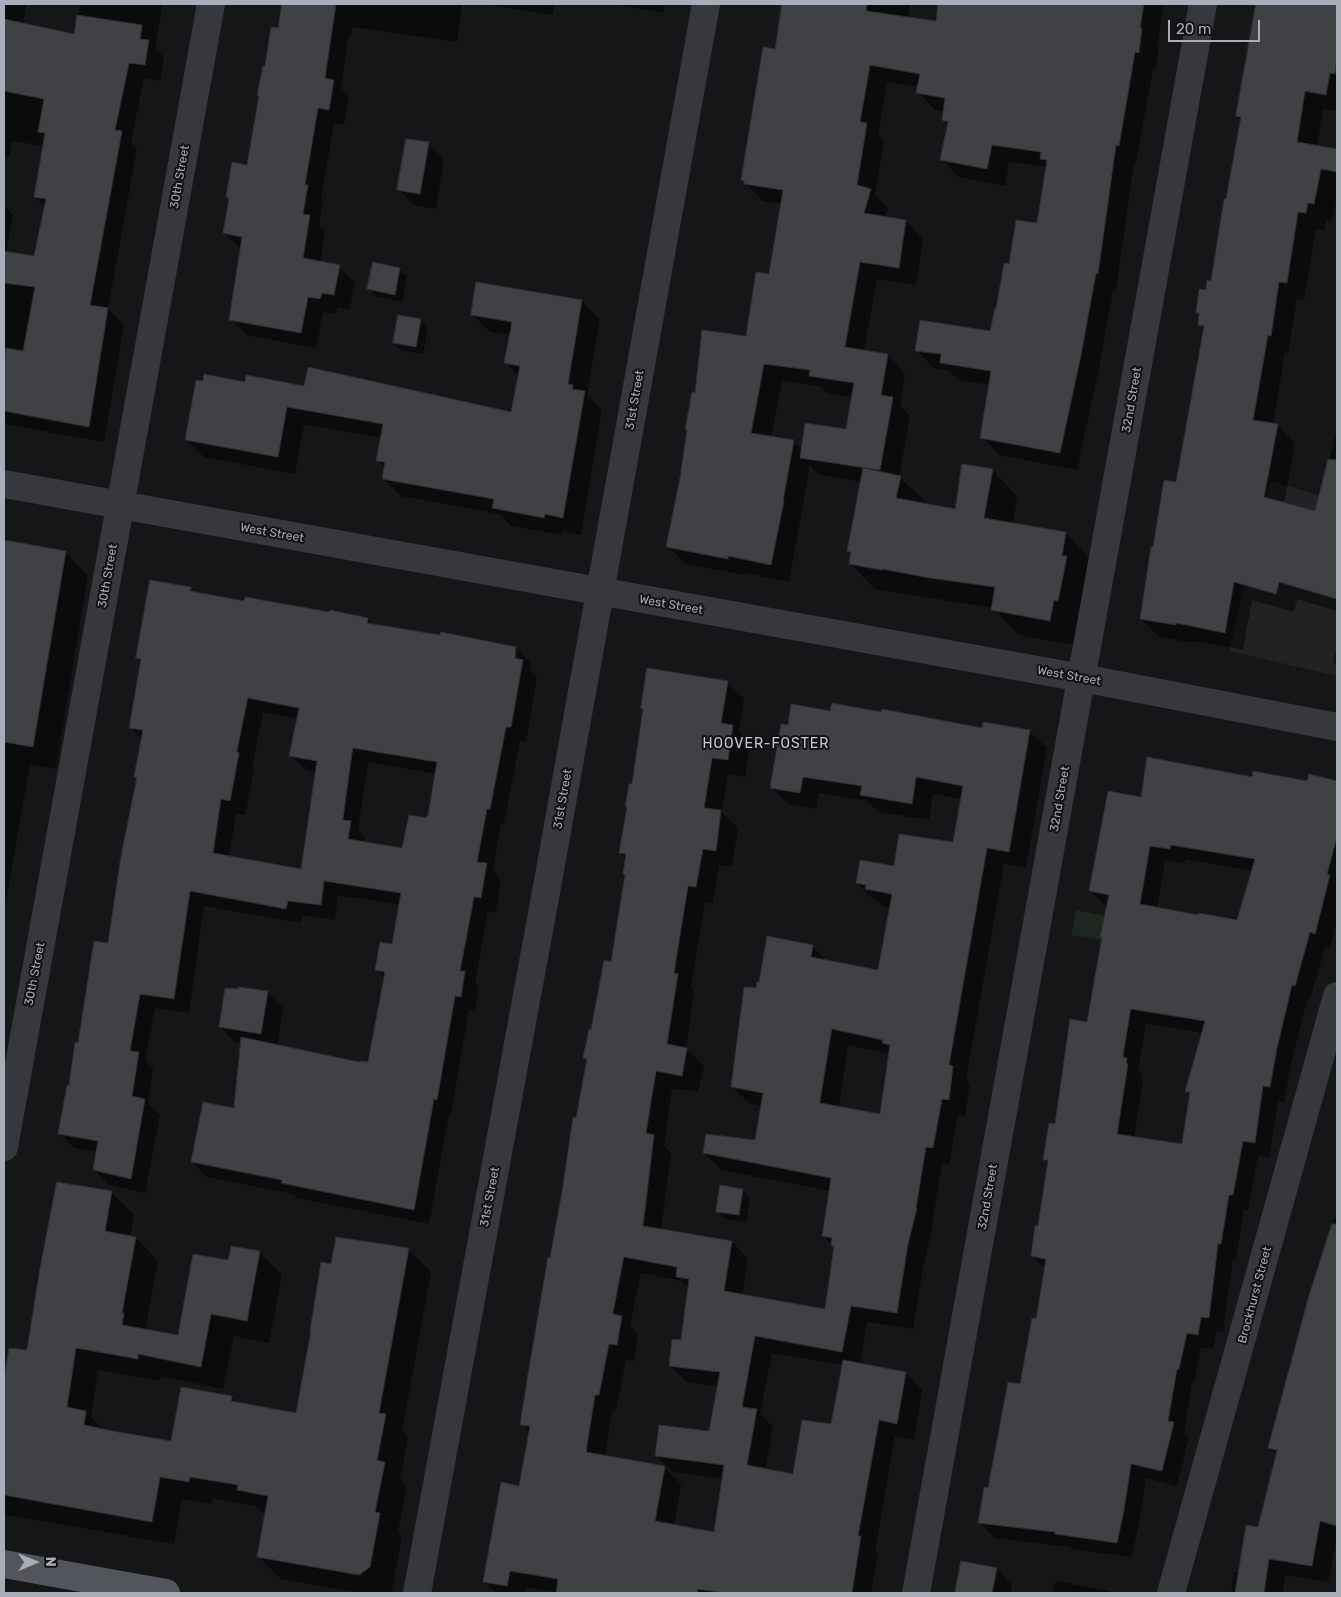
<!DOCTYPE html>
<html>
<head>
<meta charset="utf-8">
<style>
	body { margin:0 }
	#map { position:relative; width:1341px; height:1597px; overflow:hidden; background:#161618; font-family:Rubik,sans-serif }
	canvas { display:block }
	.frame { position:absolute; inset:0; border:5px solid #a8adb8; pointer-events:none }
	.north { position:absolute; left:10px; top:1537px; width:50px; height:50px; -webkit-text-stroke:4px #111113; paint-order:stroke; rotate:89deg; font-size:14px; font-weight:700; line-height:20px; text-align:center; color:#a8adb8 }
	.north::after { content:''; display:block; margin:auto; width:18px; height:22px; background:#a8adb8; clip-path:polygon(50% 0,100% 100%,50% 72%,0 100%) }
	.scale { position:absolute; left:1168px; top:20px; width:92px; height:22px; box-sizing:border-box; border:2px solid #a8adb8; border-top:0; padding-left:6px; font-size:15px; line-height:18px; white-space:nowrap; color:#a8adb8; -webkit-text-stroke:4px #111113; paint-order:stroke }
</style>
</head>
<body>
<div id="map">
<canvas width="1341" height="1597"></canvas>
<div class="frame"></div>
<div class="north">N</div>
<div class="scale">20 m</div>
</div>
<script>
const context = document.querySelector('canvas').getContext('2d');
context.lineJoin = 'round';
function fill(path, color) {
  context.fillStyle = color;
  context.fill(path, 'evenodd');
}
function strokePath(path, color, width, dash) {
  context.strokeStyle = color;
  context.lineWidth = width;
  context.lineCap = dash ? 'butt' : 'round';
  context.setLineDash(dash || []);
  context.stroke(path);
}
function label(font, color, halo, rows, align = 'center') {
  context.font = font + ' Rubik,sans-serif';
  context.lineWidth = 4;
  context.setLineDash([]);
  context.textBaseline = 'middle';
  context.strokeStyle = halo;
  context.fillStyle = color;
  for (const [text, x, y, turn = 0] of rows) {
    context.save();
    context.translate(x, y);
    context.rotate((+turn || 0) * Math.PI / 180);
    context.textAlign = isNaN(turn) ? turn : align;
    if (halo) context.strokeText(text, 0, 0);
    context.fillText(text, 0, 0);
    context.restore();
  }
}
const built = new Path2D(`
	M 1270,481 L 1337,500 L 1337,676 L 1229,651 Z`);
const green = new Path2D(`
	M 1076,910 L 1105,916 L 1143,945 L 1143,947 L 1071,935 Z`);
const shadow = new Path2D(`
	M 4,4 L 26,4 L 23,25 L 75,35 L 80,4 L 163,4 L 156,41 L 156,50 L 164,57 L 160,81 L 144,78 L 131,142 L 137,148 L 108,309 L 124,325 L 104,442 L 4,424 L 4,205 L 13,215 L 6,252 L 36,257 L 46,207 L 35,197 L 44,146 L 12,141 L 10,157 L 4,156 Z
	M 284,4 L 461,4 L 462,5 L 457,42 L 353,27 L 350,38 L 348,38 L 341,88 L 349,96 L 344,125 L 334,123 L 321,200 L 323,202 L 319,225 L 325,232 L 320,263 L 339,267 L 355,282 L 349,310 L 337,307 L 336,314 L 323,312 L 316,348 L 246,335 L 231,319 L 241,249 L 224,233 L 230,200 L 227,197 L 248,166 L 266,68 L 279,29 Z
	M 483,4 L 555,4 L 553,15 Z
	M 613,4 L 665,4 L 663,13 Z
	M 783,4 L 910,4 L 908,18 L 957,25 L 960,4 L 1164,4 L 1157,45 L 1159,47 L 1156,69 L 1153,69 L 1136,163 L 1134,162 L 1116,291 L 1113,290 L 1098,373 L 1077,470 L 999,455 L 982,437 L 990,385 L 959,380 L 948,370 L 934,368 L 917,351 L 991,333 L 1010,266 L 1038,225 L 1047,167 L 1009,162 L 1005,186 L 959,177 L 942,160 L 948,125 L 943,120 L 944,112 L 935,110 L 918,92 L 919,87 L 887,82 L 878,136 L 884,142 L 875,195 L 888,208 L 885,218 L 906,221 L 923,239 L 916,285 L 877,279 L 864,351 L 888,355 L 905,373 L 900,405 L 910,416 L 899,477 L 926,502 L 925,505 L 956,511 L 992,470 L 1017,496 L 1013,524 L 1066,534 L 1091,559 L 1075,645 L 1018,635 L 993,608 L 875,589 L 850,563 L 852,554 L 848,550 L 862,482 L 819,475 L 810,465 L 789,582 L 746,573 L 745,575 L 685,564 L 668,546 L 688,431 L 686,429 L 696,394 L 747,338 L 771,275 L 782,204 L 763,201 L 742,180 L 776,50 ZM 782,381 L 820,386 L 828,394 L 853,397 L 847,431 L 803,451 L 793,441 L 771,438 Z
	M 1254,4 L 1337,4 L 1337,111 L 1323,109 L 1317,146 L 1337,149 L 1337,194 L 1332,221 L 1326,220 L 1324,230 L 1316,229 L 1304,300 L 1297,299 L 1288,353 L 1285,353 L 1273,425 L 1277,425 L 1295,443 L 1284,504 L 1316,513 L 1337,430 L 1337,611 L 1297,599 L 1294,612 L 1252,600 L 1243,650 L 1194,641 L 1194,643 L 1159,637 L 1141,619 L 1154,548 L 1177,484 L 1205,330 L 1199,324 L 1200,316 L 1197,312 L 1212,282 L 1242,121 L 1237,116 L 1255,17 L 1253,15 Z
	M 429,144 L 444,159 L 436,209 L 414,205 L 399,190 Z
	M 399,269 L 407,276 L 402,302 L 376,296 L 369,289 Z
	M 582,301 L 600,319 L 587,394 L 602,410 L 581,535 L 562,531 L 562,535 L 511,526 L 500,514 L 401,496 L 383,478 L 385,468 L 377,460 L 381,438 L 304,424 L 295,474 L 204,457 L 186,440 L 246,384 L 305,387 L 512,414 L 519,376 L 506,363 L 511,335 L 490,332 L 472,314 Z
	M 421,320 L 428,328 L 423,354 L 401,350 L 394,343 Z
	M 4,541 L 65,552 L 88,575 L 56,769 L 30,765 L 5,906 Z
	M 190,589 L 195,593 L 245,602 L 367,619 L 374,626 L 516,648 L 531,663 L 530,669 L 537,676 L 526,742 L 520,741 L 504,823 L 501,823 L 493,871 L 501,880 L 496,913 L 488,911 L 475,983 L 479,987 L 475,1011 L 469,1010 L 451,1114 L 449,1114 L 429,1224 L 297,1198 L 293,1194 L 207,1177 L 192,1162 L 235,1110 L 242,1043 L 236,1043 L 220,1027 L 267,992 L 283,1008 L 277,1046 L 360,1064 L 369,1064 L 385,978 L 377,970 L 393,945 L 400,905 L 338,895 L 335,920 L 302,915 L 301,923 L 204,906 L 189,1013 L 155,1008 L 145,1060 L 153,1068 L 148,1103 L 160,1115 L 145,1193 L 109,1185 L 94,1170 L 97,1152 L 74,1148 L 59,1133 L 79,1044 L 109,945 L 138,779 L 135,776 L 143,740 L 130,727 L 141,662 L 137,658 ZM 263,712 L 298,719 L 291,756 L 306,771 L 316,773 L 302,870 L 229,857 L 236,814 L 245,815 L 254,769 L 252,767 ZM 368,762 L 436,774 L 427,819 L 403,849 L 364,843 L 365,837 L 358,830 Z
	M 1337,648 L 1337,666 L 1333,662 Z
	M 727,682 L 744,699 L 739,732 L 750,743 L 745,777 L 728,774 L 722,812 L 738,828 L 732,867 L 719,865 L 713,903 L 705,902 L 691,988 L 694,992 L 686,1049 L 704,1066 L 698,1092 L 672,1088 L 664,1146 L 671,1153 L 661,1230 L 732,1242 L 748,1259 L 742,1296 L 826,1311 L 835,1248 L 823,1235 L 831,1191 L 721,1170 L 704,1153 L 756,1142 L 762,1106 L 749,1103 L 732,1087 L 757,990 L 812,946 L 827,961 L 879,972 L 891,907 L 883,906 L 878,901 L 874,900 L 857,883 L 954,844 L 962,799 L 933,794 L 929,820 L 879,812 L 867,801 L 819,793 L 816,809 L 788,804 L 772,788 L 789,727 L 831,712 L 983,730 L 1030,732 L 1047,748 L 1026,868 L 1004,864 L 966,1080 L 970,1084 L 965,1116 L 958,1115 L 949,1164 L 942,1163 L 932,1225 L 933,1226 L 924,1262 L 913,1329 L 867,1322 L 860,1365 L 906,1373 L 922,1390 L 914,1440 L 895,1436 L 875,1551 L 878,1554 L 871,1593 L 558,1593 L 526,1587 L 525,1593 L 496,1593 L 484,1581 L 520,1487 L 530,1433 L 522,1424 L 588,1061 L 585,1058 L 612,963 L 626,876 L 624,874 L 626,859 L 620,853 L 628,808 L 626,807 L 633,786 ZM 848,1045 L 890,1054 L 882,1115 L 839,1108 ZM 641,1273 L 681,1281 L 689,1289 L 682,1341 L 670,1366 L 687,1382 L 718,1386 L 710,1433 L 656,1455 L 673,1472 L 724,1479 L 715,1533 L 674,1526 L 681,1484 L 664,1467 L 605,1457 L 612,1411 L 616,1411 L 626,1360 L 634,1361 L 638,1334 L 630,1326 ZM 772,1353 L 843,1365 L 832,1426 L 794,1475 L 765,1470 L 773,1427 L 760,1414 Z
	M 1310,775 L 1337,783 L 1337,919 L 1330,948 L 1325,947 L 1310,1000 L 1307,999 L 1291,1064 L 1284,1102 L 1278,1101 L 1269,1158 L 1258,1156 L 1248,1210 L 1244,1209 L 1236,1259 L 1233,1258 L 1223,1332 L 1216,1331 L 1213,1349 L 1201,1348 L 1194,1383 L 1192,1383 L 1184,1433 L 1189,1438 L 1177,1486 L 1146,1478 L 1139,1525 L 1131,1557 L 1072,1549 L 1070,1547 L 995,1538 L 980,1523 L 1021,1385 L 1037,1320 L 1046,1269 L 1032,1256 L 1039,1228 L 1049,1163 L 1045,1159 L 1088,1024 L 1108,907 L 1105,906 L 1090,891 L 1142,799 L 1253,779 L 1308,782 ZM 1185,859 L 1253,871 L 1238,922 L 1157,908 L 1165,860 L 1185,864 ZM 1146,1023 L 1203,1033 L 1187,1091 L 1191,1096 L 1183,1145 L 1134,1138 L 1143,1080 L 1141,1078 L 1142,1074 L 1138,1071 Z
	M 742,1190 L 750,1198 L 746,1222 L 725,1219 L 717,1211 Z
	M 112,1193 L 134,1215 L 130,1237 L 136,1238 L 158,1261 L 145,1330 L 179,1336 L 229,1261 L 259,1252 L 282,1275 L 269,1343 L 234,1336 L 223,1389 L 161,1376 L 160,1381 L 98,1370 L 91,1417 L 104,1430 L 172,1443 L 232,1397 L 238,1404 L 297,1414 L 332,1266 L 408,1249 L 431,1272 L 402,1431 L 408,1438 L 400,1479 L 407,1486 L 398,1532 L 402,1536 L 392,1590 L 388,1593 L 361,1593 L 281,1579 L 259,1557 L 266,1513 L 261,1512 L 255,1506 L 212,1498 L 211,1504 L 182,1499 L 174,1544 L 7,1515 L 4,1512 L 4,1385 L 10,1349 L 28,1352 Z
	M 1337,1211 L 1337,1537 L 1328,1582 L 1285,1575 L 1283,1593 L 1231,1593 L 1234,1572 L 1239,1572 L 1258,1528 L 1277,1455 L 1270,1447 L 1309,1300 Z
	M 962,1563 L 997,1569 L 1012,1585 L 1011,1593 L 957,1593 Z
	M 1056,1581 L 1110,1591 L 1112,1593 L 1053,1593 Z`);
const building = new Path2D(`
	M 282,4 L 336,4 L 325,78 L 334,80 L 329,110 L 318,108 L 305,185 L 308,185 L 303,214 L 310,215 L 303,258 L 340,265 L 334,295 L 322,293 L 320,299 L 308,297 L 301,333 L 229,320 L 242,237 L 223,233 L 229,198 L 226,197 L 232,162 L 247,165 L 259,96 L 257,96 L 263,66 L 265,66 L 271,27 L 278,28 Z
	M 782,4 L 867,4 L 866,11 L 936,21 L 938,4 L 1144,4 L 1140,28 L 1142,28 L 1139,53 L 1135,52 L 1119,146 L 1116,145 L 1098,274 L 1096,273 L 1081,355 L 1060,453 L 980,438 L 991,371 L 940,363 L 941,354 L 915,351 L 920,320 L 990,331 L 995,308 L 996,309 L 1004,263 L 1009,264 L 1016,220 L 1037,223 L 1047,160 L 1040,159 L 1041,152 L 992,145 L 987,169 L 940,160 L 948,122 L 942,120 L 945,98 L 916,93 L 920,74 L 870,65 L 860,122 L 867,123 L 857,185 L 871,189 L 864,213 L 906,220 L 899,268 L 860,262 L 845,347 L 888,354 L 881,395 L 893,397 L 880,470 L 800,458 L 805,423 L 846,429 L 854,383 L 809,376 L 810,370 L 764,364 L 751,433 L 794,440 L 783,501 L 784,501 L 771,565 L 728,556 L 728,559 L 666,547 L 680,478 L 687,430 L 685,430 L 692,392 L 695,393 L 702,330 L 746,336 L 756,272 L 769,274 L 783,190 L 744,184 L 744,181 L 741,180 L 763,47 L 775,49 Z
	M 1256,4 L 1337,4 L 1337,58 L 1335,74 L 1330,73 L 1326,95 L 1305,91 L 1297,142 L 1337,149 L 1337,172 L 1321,169 L 1314,204 L 1308,203 L 1306,213 L 1298,212 L 1287,283 L 1279,282 L 1271,336 L 1268,335 L 1253,420 L 1278,424 L 1264,497 L 1315,511 L 1328,459 L 1337,460 L 1337,599 L 1279,582 L 1276,594 L 1234,582 L 1225,633 L 1176,623 L 1176,625 L 1140,619 L 1151,547 L 1153,547 L 1164,480 L 1176,482 L 1190,405 L 1204,326 L 1198,325 L 1199,313 L 1196,313 L 1199,289 L 1206,290 L 1207,280 L 1211,281 L 1224,199 L 1226,199 L 1241,117 L 1236,116 Z
	M 77,15 L 142,25 L 140,39 L 149,40 L 145,65 L 129,63 L 115,130 L 122,131 L 90,305 L 108,308 L 89,427 L 4,411 L 4,361 L 6,348 L 23,351 L 35,287 L 4,283 L 4,251 L 34,256 L 46,199 L 34,197 L 45,133 L 38,132 L 44,99 L 4,91 L 4,19 L 74,34 Z
	M 406,139 L 429,142 L 420,194 L 397,190 Z
	M 373,262 L 400,268 L 395,295 L 367,289 Z
	M 476,282 L 582,300 L 568,384 L 573,385 L 572,389 L 585,391 L 563,518 L 545,514 L 544,518 L 492,508 L 494,499 L 382,479 L 385,462 L 376,461 L 383,424 L 287,407 L 278,457 L 185,440 L 196,380 L 203,381 L 204,374 L 245,382 L 246,375 L 304,386 L 308,367 L 511,412 L 520,366 L 504,363 L 512,322 L 471,315 Z
	M 398,315 L 421,319 L 416,347 L 393,343 Z
	M 962,464 L 993,469 L 984,518 L 1066,532 L 1062,556 L 1067,556 L 1058,601 L 1054,600 L 1050,621 L 991,610 L 995,587 L 930,578 L 882,569 L 882,570 L 849,564 L 851,552 L 847,551 L 863,468 L 901,476 L 896,498 L 955,509 Z
	M 4,540 L 66,551 L 33,747 L 4,742 Z
	M 150,580 L 191,587 L 190,591 L 244,601 L 245,597 L 329,612 L 330,610 L 368,618 L 367,623 L 440,635 L 441,632 L 516,647 L 515,658 L 523,660 L 511,727 L 506,727 L 490,809 L 487,809 L 477,862 L 487,863 L 481,898 L 474,897 L 460,971 L 465,971 L 461,997 L 455,996 L 437,1100 L 434,1099 L 414,1210 L 281,1183 L 282,1180 L 191,1162 L 203,1102 L 234,1108 L 241,1037 L 359,1062 L 360,1061 L 368,1062 L 385,972 L 375,970 L 380,942 L 392,944 L 401,893 L 324,881 L 321,905 L 288,901 L 286,909 L 190,891 L 174,999 L 140,994 L 130,1051 L 139,1052 L 132,1096 L 145,1099 L 131,1179 L 93,1170 L 98,1141 L 58,1134 L 67,1085 L 69,1085 L 75,1042 L 78,1043 L 94,941 L 108,943 L 121,856 L 137,777 L 134,777 L 143,730 L 129,728 L 141,659 L 136,658 ZM 248,698 L 299,708 L 289,756 L 317,761 L 301,869 L 213,853 L 221,799 L 230,801 L 239,753 L 237,752 ZM 353,748 L 437,762 L 428,815 L 426,818 L 409,815 L 402,848 L 348,839 L 351,821 L 343,820 Z
	M 647,668 L 728,681 L 721,723 L 733,725 L 728,760 L 712,758 L 704,808 L 721,810 L 716,851 L 703,849 L 696,887 L 688,886 L 674,973 L 678,974 L 667,1044 L 687,1048 L 682,1076 L 656,1071 L 646,1133 L 654,1135 L 643,1226 L 732,1241 L 724,1291 L 825,1309 L 834,1246 L 831,1246 L 832,1238 L 822,1236 L 831,1178 L 703,1153 L 706,1134 L 755,1140 L 763,1093 L 731,1087 L 744,987 L 756,988 L 757,982 L 759,982 L 767,936 L 813,945 L 811,957 L 878,970 L 892,894 L 865,889 L 866,885 L 856,883 L 860,860 L 894,866 L 899,834 L 953,842 L 963,786 L 916,777 L 912,804 L 860,795 L 862,786 L 803,777 L 800,793 L 770,788 L 781,724 L 788,725 L 791,704 L 830,711 L 832,703 L 881,712 L 882,709 L 982,728 L 983,722 L 1030,730 L 1009,852 L 987,848 L 949,1065 L 953,1066 L 949,1100 L 942,1099 L 933,1148 L 926,1147 L 916,1208 L 917,1208 L 908,1244 L 897,1313 L 851,1306 L 842,1352 L 755,1336 L 742,1407 L 757,1409 L 747,1465 L 793,1474 L 802,1420 L 831,1424 L 843,1360 L 906,1372 L 897,1424 L 879,1420 L 858,1536 L 861,1536 L 852,1593 L 725,1593 L 698,1589 L 697,1593 L 556,1593 L 558,1579 L 510,1571 L 507,1586 L 483,1582 L 501,1482 L 519,1486 L 530,1426 L 520,1425 L 528,1374 L 548,1257 L 550,1258 L 563,1186 L 573,1117 L 576,1118 L 587,1059 L 583,1058 L 589,1029 L 591,1030 L 604,960 L 611,962 L 625,875 L 623,874 L 626,854 L 619,853 L 627,807 L 625,807 L 629,784 L 632,784 L 643,709 L 641,708 ZM 832,1029 L 883,1040 L 882,1043 L 890,1045 L 880,1114 L 820,1103 ZM 624,1257 L 677,1267 L 676,1277 L 689,1279 L 681,1340 L 672,1339 L 669,1366 L 720,1372 L 709,1431 L 659,1425 L 655,1456 L 724,1465 L 714,1532 L 655,1521 L 665,1466 L 586,1452 L 595,1395 L 599,1395 L 609,1344 L 617,1345 L 622,1316 L 613,1314 Z
	M 1147,757 L 1252,777 L 1253,771 L 1307,781 L 1309,774 L 1337,781 L 1337,837 L 1327,874 L 1330,875 L 1315,934 L 1310,932 L 1295,986 L 1292,985 L 1277,1048 L 1270,1087 L 1263,1086 L 1255,1143 L 1243,1141 L 1233,1195 L 1229,1195 L 1221,1244 L 1218,1244 L 1209,1318 L 1201,1317 L 1198,1335 L 1187,1333 L 1179,1369 L 1177,1369 L 1168,1421 L 1174,1422 L 1162,1471 L 1131,1464 L 1124,1510 L 1117,1543 L 1055,1534 L 1055,1532 L 978,1523 L 984,1487 L 988,1488 L 1008,1382 L 1020,1384 L 1032,1318 L 1036,1319 L 1046,1259 L 1031,1256 L 1035,1226 L 1038,1226 L 1048,1160 L 1043,1160 L 1049,1123 L 1055,1124 L 1070,1019 L 1087,1022 L 1102,937 L 1100,937 L 1109,895 L 1089,891 L 1108,791 L 1141,797 ZM 1171,845 L 1255,859 L 1237,920 L 1199,913 L 1198,915 L 1140,904 L 1150,846 L 1170,849 ZM 1131,1009 L 1205,1021 L 1185,1092 L 1190,1092 L 1182,1144 L 1117,1134 L 1128,1064 L 1126,1063 L 1127,1058 L 1123,1057 Z
	M 238,987 L 268,991 L 261,1034 L 219,1027 L 225,988 L 238,989 Z
	M 57,1182 L 112,1191 L 105,1231 L 136,1237 L 122,1313 L 124,1313 L 122,1325 L 178,1335 L 193,1254 L 228,1260 L 231,1246 L 260,1251 L 247,1321 L 211,1314 L 201,1367 L 138,1354 L 138,1359 L 76,1348 L 67,1407 L 86,1411 L 84,1425 L 118,1432 L 171,1441 L 181,1387 L 232,1396 L 231,1401 L 296,1413 L 311,1331 L 310,1331 L 321,1262 L 331,1264 L 336,1237 L 409,1248 L 379,1413 L 386,1414 L 377,1460 L 385,1462 L 375,1512 L 380,1513 L 370,1567 L 359,1575 L 257,1557 L 268,1496 L 237,1490 L 238,1485 L 190,1477 L 189,1482 L 160,1477 L 152,1522 L 4,1495 L 4,1381 L 9,1348 L 27,1350 L 40,1268 Z
	M 720,1185 L 743,1189 L 739,1215 L 716,1212 Z
	M 1332,1224 L 1337,1224 L 1337,1526 L 1320,1521 L 1312,1566 L 1269,1559 L 1264,1593 L 1235,1593 L 1246,1525 L 1258,1527 L 1277,1450 L 1268,1448 L 1308,1299 Z
	M 961,1561 L 997,1568 L 992,1593 L 955,1593 Z`);
const minor = new Path2D(`
	M 4,484 L 1082,678 L 1337,727
	M 4,1147 L 211,4
	M 417,1593 L 546,892 L 706,4
	M 916,1593 L 1203,4
	M 1171,1593 L 1337,996`);
const major = new Path2D(`
	M 4,1564 L 166,1593`);
const streetNames = [
	["30th Street",180,177,-80],
	["31st Street",635,400,-80],
	["32nd Street",1132,400,-80],
	["West Street",272,533,10],
	["30th Street",108,576,-80],
	["West Street",671,605,10],
	["West Street",1069,676,10],
	["31st Street",563,799,-80],
	["32nd Street",1060,799,-80],
	["30th Street",35,974,-79],
	["31st Street",490,1197,-79],
	["32nd Street",988,1197,-80],
	["Brockhurst Street",1255,1295,-75]
];
const neighbourhoodNames = [
	["HOOVER-FOSTER",766,744]
];
fill(built, '#222225');
fill(green, '#1e261f');
fill(shadow, '#0007');
fill(building, '#404145');
strokePath(building, '#303034', 1);
strokePath(minor, '#37383d', 28);
strokePath(major, '#53555c', 28);
label('12px', '#a8adb8', '#111113', streetNames);
context.letterSpacing = '1px';
label('14px', '#c9ccd4', '#111113', neighbourhoodNames);
context.letterSpacing = '0px';
</script>
</body>
</html>
